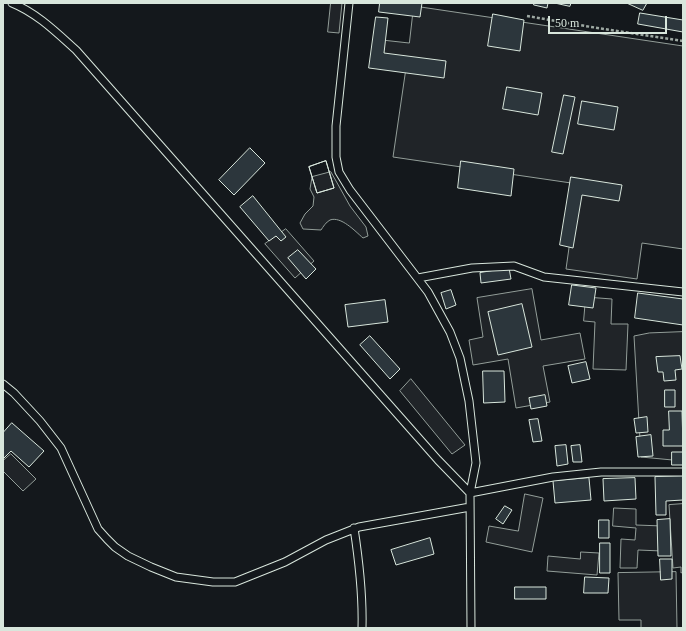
<!DOCTYPE html>
<html>
<head>
<meta charset="utf-8">
<style>
	body { margin:0 }
	#map { position:relative; width:686px; height:631px; overflow:hidden; background:#14181c; font-family:"Times New Roman",serif }
	canvas { display:block }
	.frame { position:absolute; inset:0; border:4px solid #d8e6dc; pointer-events:none }
	.scale { position:absolute; left:548px; top:16px; width:119px; height:18px; box-sizing:border-box; border:2px solid #d8e6dc; border-top:0; padding-left:5px; font-size:12px; line-height:14px; white-space:nowrap; color:#d8e6dc; -webkit-text-stroke:3px #14181c; paint-order:stroke }
</style>
</head>
<body>
<div id="map">
<canvas width="686" height="631"></canvas>
<div class="frame"></div>
<div class="scale">50 m</div>
</div>
<script>
const context = document.querySelector('canvas').getContext('2d');
context.lineJoin = 'round';
function fill(path, color) {
  context.fillStyle = color;
  context.fill(path, 'evenodd');
}
function strokePath(path, color, width, dash) {
  context.strokeStyle = color;
  context.lineWidth = width;
  context.lineCap = dash ? 'butt' : 'round';
  context.setLineDash(dash || []);
  context.stroke(path);
}
const green = new Path2D(`
	M 331,3 L 342,3 L 339,33 L 328,32 Z
	M 414,6 L 683,46 L 683,249 L 642,243 L 637,279 L 566,269 L 578,184 L 393,157 L 406,68 L 378,64 L 382,40 L 409,43 Z
	M 331,172 L 350,206 L 366,227 L 368,236 L 363,238 C 355,231 341,216 330,220 C 326,222 323,227 321,230 L 303,229 L 300,223 L 305,214 L 313,206 L 314,197 L 310,189 L 312,177 Z
	M 286,229 L 314,261 L 295,278 L 265,244 Z
	M 532,289 L 541,340 L 580,333 L 585,359 L 543,366 L 550,402 L 516,408 L 508,359 L 473,365 L 469,340 L 483,337 L 477,298 Z
	M 586,297 L 612,299 L 611,324 L 628,324 L 626,370 L 593,369 L 595,322 L 584,321 Z
	M 683,332 L 683,461 L 641,457 L 634,336 L 649,333 Z
	M 411,379 L 465,445 L 452,454 L 400,391 Z
	M 11,454 L 36,479 L 23,491 L 3,471 L 3,461 Z
	M 525,494 L 543,498 L 532,552 L 486,542 L 489,526 L 518,531 Z
	M 683,504 L 683,572 L 681,573 L 681,567 L 673,568 L 669,505 Z
	M 614,508 L 636,509 L 636,525 L 663,526 L 662,551 L 638,550 L 637,568 L 620,568 L 621,539 L 635,540 L 636,528 L 613,526 Z
	M 581,552 L 599,553 L 597,575 L 547,571 L 548,556 L 580,559 Z
	M 676,572 L 677,628 L 641,628 L 641,620 L 619,620 L 618,573 Z`);
const building = new Path2D(`
	M 380,3 L 422,3 L 420,17 L 379,12 Z
	M 534,3 L 548,3 L 547,8 L 534,5 Z
	M 555,3 L 571,3 L 570,6 Z
	M 627,3 L 647,3 L 643,10 Z
	M 640,13 L 683,20 L 683,32 L 638,24 Z
	M 493,14 L 524,20 L 520,51 L 488,46 Z
	M 376,17 L 388,18 L 384,53 L 446,61 L 444,78 L 369,68 Z
	M 507,87 L 542,93 L 538,115 L 503,109 Z
	M 564,95 L 575,97 L 563,154 L 552,152 Z
	M 582,101 L 618,107 L 614,130 L 578,124 Z
	M 250,148 L 265,163 L 234,195 L 219,180 Z
	M 326,161 L 334,188 L 317,193 L 309,167 Z
	M 326,161 L 334,188 L 317,193 L 309,167 Z
	M 461,161 L 514,169 L 511,196 L 458,188 Z
	M 571,177 L 622,185 L 619,201 L 582,195 L 573,248 L 560,245 Z
	M 253,196 L 286,237 L 281,241 L 276,236 L 269,241 L 240,207 Z
	M 298,250 L 316,269 L 306,279 L 288,258 Z
	M 509,268 L 511,279 L 481,283 L 480,273 Z
	M 572,285 L 596,288 L 593,308 L 569,305 Z
	M 451,290 L 456,305 L 446,309 L 441,293 Z
	M 638,293 L 683,299 L 683,325 L 635,318 Z
	M 385,300 L 388,322 L 348,327 L 345,305 Z
	M 522,304 L 532,347 L 498,355 L 488,312 Z
	M 370,336 L 400,369 L 390,379 L 360,345 Z
	M 680,356 L 682,369 L 675,370 L 676,380 L 664,381 L 663,372 L 658,372 L 656,357 Z
	M 586,362 L 590,379 L 572,383 L 568,366 Z
	M 483,371 L 504,371 L 505,402 L 484,403 Z
	M 665,390 L 675,390 L 675,407 L 665,407 Z
	M 545,395 L 547,406 L 531,409 L 529,398 Z
	M 669,411 L 682,411 L 683,446 L 663,446 L 663,430 L 669,430 Z
	M 647,417 L 648,432 L 636,433 L 634,419 Z
	M 538,419 L 542,441 L 533,442 L 529,420 Z
	M 12,423 L 44,451 L 29,467 L 11,451 L 3,459 L 3,433 Z
	M 651,435 L 653,456 L 638,457 L 636,437 Z
	M 566,445 L 568,464 L 557,466 L 555,446 Z
	M 580,445 L 582,462 L 573,462 L 571,446 Z
	M 672,452 L 683,452 L 683,465 L 672,465 Z
	M 683,476 L 683,500 L 666,501 L 666,515 L 656,515 L 655,477 Z
	M 589,478 L 591,500 L 555,503 L 553,481 Z
	M 635,478 L 636,499 L 604,501 L 603,479 Z
	M 505,506 L 512,510 L 503,524 L 496,519 Z
	M 670,519 L 671,556 L 658,556 L 657,520 Z
	M 599,520 L 609,520 L 609,538 L 599,538 Z
	M 430,538 L 434,554 L 396,565 L 391,550 Z
	M 600,543 L 610,543 L 610,573 L 600,573 Z
	M 660,559 L 672,559 L 672,579 L 661,580 Z
	M 585,577 L 609,578 L 608,593 L 584,593 Z
	M 515,587 L 546,587 L 546,599 L 515,599 Z`);
const path = new Path2D(`
	M 527,16 L 585,26 L 683,41`);
const service = new Path2D(`
	M 12,3 C 37,13 57,33 76,50 L 438,460 L 470,493
	M 349,3 L 336,126 L 336,157 L 339,172 L 350,190 L 428,292 L 450,332 L 460,358 L 469,401 L 476,463 L 470,493 L 471,628
	M 418,278 L 472,268 L 514,266 L 544,277 L 683,292
	M 3,384 L 14,393 L 40,421 L 61,448 L 98,529 L 107,539 L 115,547 L 128,556 L 151,567 L 176,577 L 213,582 L 235,582 L 285,562 L 326,540 L 359,527 L 470,507
	M 470,493 L 553,477 L 601,472 L 683,472
	M 354,528 C 359,561 363,594 362,628`);
fill(green, '#202428');
strokePath(green, '#939e99', 1);
fill(building, '#2c363c');
strokePath(building, '#d8e6dc', 1);
strokePath(service, '#d8e6dc', 9);
strokePath(path, '#9da8a2', 2.5, [3, 2]);
strokePath(service, '#14181c', 7);
</script>
</body>
</html>
